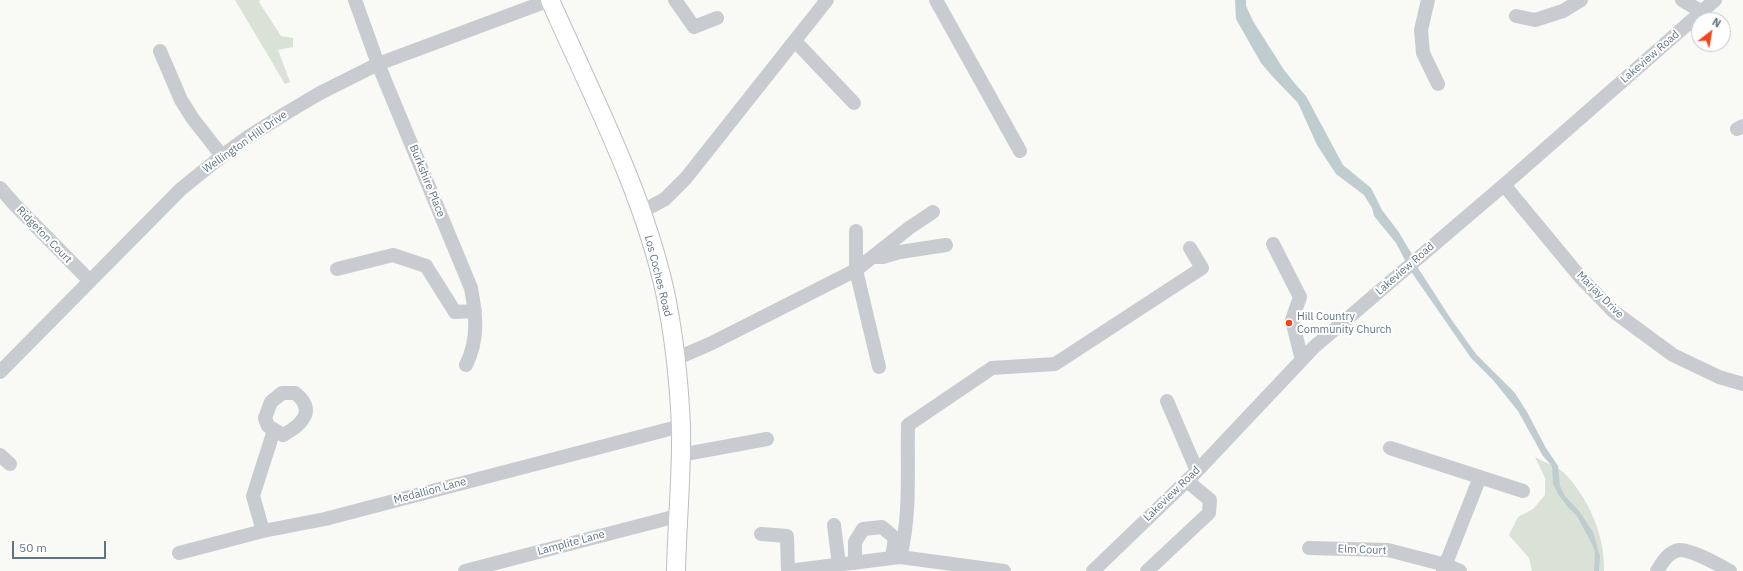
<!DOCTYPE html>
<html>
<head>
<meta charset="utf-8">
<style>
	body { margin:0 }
	#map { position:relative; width:1743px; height:571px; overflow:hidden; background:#f9f9f5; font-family:"IBM Plex Sans",sans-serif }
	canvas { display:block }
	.north { position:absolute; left:1691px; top:12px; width:40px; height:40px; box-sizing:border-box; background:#fff; border:1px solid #bfc8ce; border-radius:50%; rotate:31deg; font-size:11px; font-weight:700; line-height:16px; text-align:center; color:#607584 }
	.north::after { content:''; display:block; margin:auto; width:14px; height:18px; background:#f54619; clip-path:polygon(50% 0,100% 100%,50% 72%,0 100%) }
	.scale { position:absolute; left:12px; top:541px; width:94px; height:18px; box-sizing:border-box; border:2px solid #607584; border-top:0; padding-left:5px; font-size:12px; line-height:14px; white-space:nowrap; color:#607584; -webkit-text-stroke:3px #fff; paint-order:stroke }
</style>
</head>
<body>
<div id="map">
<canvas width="1743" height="571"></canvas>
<div class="north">N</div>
<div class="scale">50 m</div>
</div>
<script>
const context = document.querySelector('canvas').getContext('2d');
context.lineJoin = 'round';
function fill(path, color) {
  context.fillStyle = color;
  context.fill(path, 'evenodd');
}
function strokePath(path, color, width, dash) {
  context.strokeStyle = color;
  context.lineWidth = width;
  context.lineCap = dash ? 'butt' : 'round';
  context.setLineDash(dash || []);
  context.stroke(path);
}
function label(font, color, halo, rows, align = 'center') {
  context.font = font + ' "IBM Plex Sans",sans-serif';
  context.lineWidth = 4;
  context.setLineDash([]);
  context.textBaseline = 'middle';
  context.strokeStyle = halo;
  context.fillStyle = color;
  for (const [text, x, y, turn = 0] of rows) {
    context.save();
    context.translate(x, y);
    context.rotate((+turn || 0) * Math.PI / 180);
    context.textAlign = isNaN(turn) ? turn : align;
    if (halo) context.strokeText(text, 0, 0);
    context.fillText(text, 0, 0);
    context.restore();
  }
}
const green = new Path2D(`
	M 235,0 L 260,0 L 259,2 L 281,36 L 293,38 L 293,47 L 278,50 L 290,82 L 285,84 Z
	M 1535,457 C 1543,462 1557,466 1564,473 C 1589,498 1605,536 1604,571 L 1532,571 L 1529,558 L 1509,535 L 1518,517 L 1533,509 L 1545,495 L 1545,478 Z`);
const water = new Path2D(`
	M 1235,0 L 1246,0 L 1246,6 L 1253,21 L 1284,70 L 1297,86 L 1306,96 L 1343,165 L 1371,188 L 1382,210 L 1398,231 L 1413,256 L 1406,262 L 1396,243 L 1374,216 L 1372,208 L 1364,195 L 1336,174 L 1317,145 L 1298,103 L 1273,77 L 1261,63 L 1236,19 Z
	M 1416,265 L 1451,319 L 1476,354 L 1515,393 L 1527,412 L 1546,448 L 1558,466 L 1560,486 L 1565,496 L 1579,511 L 1593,532 L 1600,556 L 1599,571 L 1594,571 L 1595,552 L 1592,544 L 1577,516 L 1567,506 L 1558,494 L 1553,484 L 1552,466 L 1543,456 L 1518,411 L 1493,380 L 1471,358 L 1410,270 Z`);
const minor = new Path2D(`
	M 355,0 L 378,64 L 471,288 C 476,315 479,339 466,365
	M 675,0 L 694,27 L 717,18
	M 936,0 L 1020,151
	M 1428,0 L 1421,30 L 1423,53 L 1438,84
	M 1682,0 L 1702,12
	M 1516,16 L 1535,20 L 1563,11 L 1581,0
	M 795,41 L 854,103
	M 160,51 L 181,100 L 193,119 L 222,156
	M 1737,129 L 1743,126
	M 1504,185 L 1581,278 L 1613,311 L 1673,355 L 1719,377 L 1743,384
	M 0,188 L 15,205 L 90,281
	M 641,212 L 665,199 L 686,178 L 827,0
	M 856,231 L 856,270 L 879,367
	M 1273,244 L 1300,297 L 1292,320 L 1302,360
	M 873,257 L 883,257 L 900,252 L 946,245
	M 337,269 L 393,255 L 426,266 L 455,312 L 475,311
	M 675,359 L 712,343 L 856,270 L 909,228 L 933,212
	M 0,372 L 181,189 L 222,156 L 248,137 L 283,115 L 320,93 L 378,64 L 550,0
	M 282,393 L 295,393 C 317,410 302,425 283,435 L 268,426 L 265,418 L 271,402 Z
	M 1167,401 L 1197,471
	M 1390,448 L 1523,491
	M 0,455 L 10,464
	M 680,455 L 767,439
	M 834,525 L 839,565
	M 263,531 L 253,496 L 274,430
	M 761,534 L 787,536 L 788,571
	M 1309,548 L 1388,550 L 1446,565 L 1460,571
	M 179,553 L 263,531 L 325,519 L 681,426
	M 900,557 C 911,515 907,469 908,425 L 992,368 L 1055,364 L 1202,268 L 1190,248
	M 855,563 L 855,542 L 863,529 L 882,527 L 895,538 L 892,557
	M 465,571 L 677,516
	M 788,571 L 900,557 L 1004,571
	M 1093,571 L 1197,471 L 1314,347 L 1504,185 L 1715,0
	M 1147,571 L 1209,513 L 1210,500 L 1187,481
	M 1443,571 L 1480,477
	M 1657,571 C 1662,563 1668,552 1679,550 C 1691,549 1719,565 1730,571`);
const major = new Path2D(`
	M 550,0 C 591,93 643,192 665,292 C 674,335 679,382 681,426 C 682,474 677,523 676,571`);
const markers = [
	[1289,323,4,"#f54619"]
];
const streetNames = [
	["Lakeview Road",1650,57,-41],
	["Wellington Hill Drive",245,142,-35],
	["Burkshire Place",427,181,68],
	["Ridgeton Court",44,235,46],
	["Lakeview Road",1405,269,-41],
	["Los Coches Road",658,276,76],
	["Marjay Drive",1600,295,45],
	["Medallion Lane",430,491,-15],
	["Lakeview Road",1172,494,-44],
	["Lamplite Lane",571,543,-15],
	["Elm Court",1362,550,2]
];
const poiNames = [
	["Hill Country",1297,317],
	["Community Church",1297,330]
];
fill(green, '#dae1d6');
fill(water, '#bfccd0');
strokePath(major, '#bbbfc3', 20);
strokePath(minor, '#c8ccd0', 14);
strokePath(major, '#fff', 18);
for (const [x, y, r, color] of markers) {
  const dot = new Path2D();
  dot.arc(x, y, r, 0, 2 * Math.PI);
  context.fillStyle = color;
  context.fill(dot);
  strokePath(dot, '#fff', 1.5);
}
label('11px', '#607584', '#fff', streetNames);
label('11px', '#607584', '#fff', poiNames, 'left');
</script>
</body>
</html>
